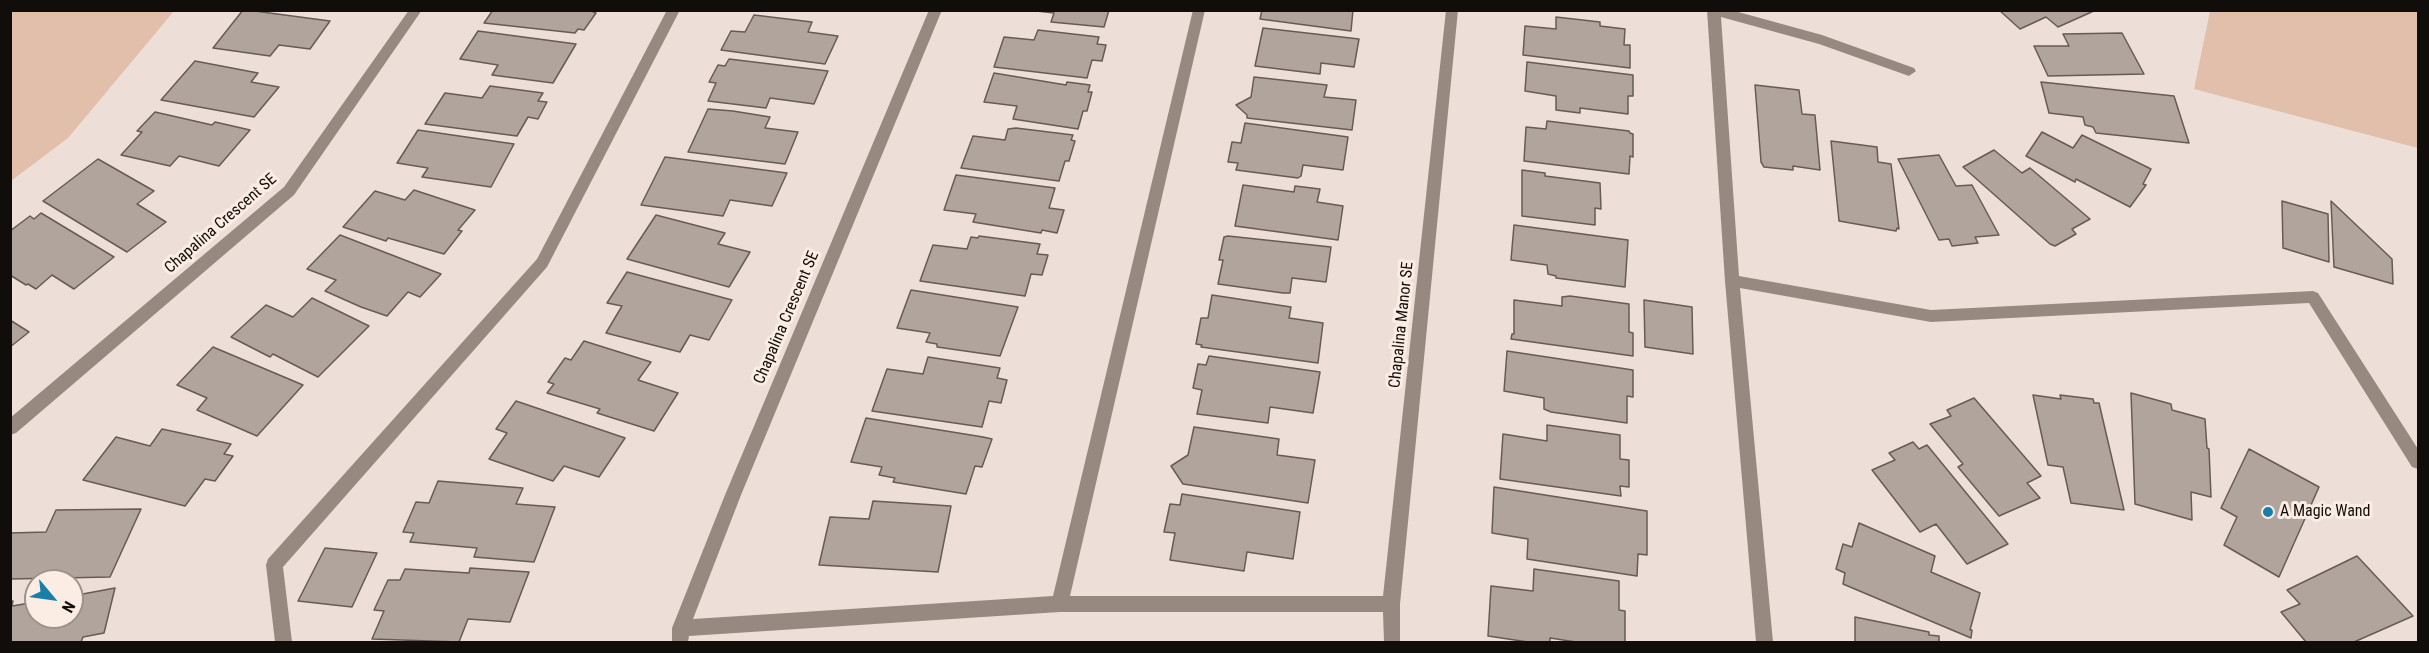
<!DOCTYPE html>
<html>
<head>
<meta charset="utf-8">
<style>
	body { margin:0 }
	#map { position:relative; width:2429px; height:653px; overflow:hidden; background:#eddfd7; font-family:"Roboto Condensed",sans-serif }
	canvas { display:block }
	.frame { position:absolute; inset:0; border:12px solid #110d0a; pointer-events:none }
	.north { position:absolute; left:24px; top:569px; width:60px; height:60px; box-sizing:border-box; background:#fbede4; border:2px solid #9d938d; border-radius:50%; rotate:119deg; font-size:16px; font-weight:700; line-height:24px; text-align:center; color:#110d0a }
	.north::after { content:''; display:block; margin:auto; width:21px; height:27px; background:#197fa9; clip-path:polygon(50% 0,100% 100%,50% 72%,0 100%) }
</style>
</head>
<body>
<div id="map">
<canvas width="2429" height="653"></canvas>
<div class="frame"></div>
<div class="north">N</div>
</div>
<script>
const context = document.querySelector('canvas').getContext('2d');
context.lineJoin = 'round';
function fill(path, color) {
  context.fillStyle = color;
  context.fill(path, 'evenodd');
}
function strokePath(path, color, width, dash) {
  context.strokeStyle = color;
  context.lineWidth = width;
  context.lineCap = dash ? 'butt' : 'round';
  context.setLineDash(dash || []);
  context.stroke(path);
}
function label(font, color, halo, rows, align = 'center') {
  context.font = font + ' "Roboto Condensed",sans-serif';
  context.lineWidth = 6;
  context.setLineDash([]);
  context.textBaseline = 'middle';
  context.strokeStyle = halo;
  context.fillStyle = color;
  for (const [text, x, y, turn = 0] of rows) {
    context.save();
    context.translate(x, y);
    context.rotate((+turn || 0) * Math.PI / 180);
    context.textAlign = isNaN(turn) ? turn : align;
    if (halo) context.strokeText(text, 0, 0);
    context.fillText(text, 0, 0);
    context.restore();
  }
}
const green = new Path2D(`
	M 11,10 L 174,11 L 68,138 L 11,181 Z
	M 2210,11 L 2418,11 L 2418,148 L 2194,89 Z`);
const building = new Path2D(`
	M 243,10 L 247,10 L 330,21 L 310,49 L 279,45 L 270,56 L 213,48 Z
	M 493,10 L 589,10 L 596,13 L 584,30 L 578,29 L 575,33 L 484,23 Z
	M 1027,10 L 1109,10 L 1104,27 L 1051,22 L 1054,13 Z
	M 1262,10 L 1353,10 L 1351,31 L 1260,19 Z
	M 1999,10 L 2096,10 L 2058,27 L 2046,17 L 2020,29 Z
	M 754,15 L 812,22 L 808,32 L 838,36 L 825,64 L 721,50 L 731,31 L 745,32 Z
	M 1556,17 L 1600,22 L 1600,26 L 1625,29 L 1624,45 L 1630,45 L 1630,68 L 1523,55 L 1525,26 L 1556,29 Z
	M 1263,28 L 1359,39 L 1354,67 L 1321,63 L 1320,74 L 1255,66 Z
	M 1038,30 L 1099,37 L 1097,44 L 1106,45 L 1102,61 L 1092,60 L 1087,78 L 994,67 L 1004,37 L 1034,40 Z
	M 478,31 L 576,44 L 553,83 L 492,75 L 498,65 L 460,59 Z
	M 2122,33 L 2144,74 L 2048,76 L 2034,46 L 2069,46 L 2063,34 Z
	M 729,59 L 828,71 L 814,104 L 770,98 L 766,108 L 708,101 L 716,83 L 709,82 L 718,65 L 725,66 Z
	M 195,61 L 258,73 L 251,82 L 279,87 L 254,117 L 161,100 Z
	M 1527,62 L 1633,75 L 1633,96 L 1628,96 L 1628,114 L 1580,108 L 1580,113 L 1556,110 L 1556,96 L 1525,91 Z
	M 994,73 L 1066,85 L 1067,82 L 1090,85 L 1088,92 L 1092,92 L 1087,111 L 1083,111 L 1078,129 L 1013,119 L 1017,106 L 984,102 Z
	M 1254,77 L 1327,85 L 1324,97 L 1356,100 L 1352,130 L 1247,118 L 1247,115 L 1236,105 L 1251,97 Z
	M 2041,82 L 2174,96 L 2189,143 L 2096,133 L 2093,127 L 2085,125 L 2083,117 L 2049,113 Z
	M 1755,85 L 1799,90 L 1802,114 L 1815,115 L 1820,170 L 1793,166 L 1793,170 L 1764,167 L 1761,162 Z
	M 490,86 L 543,93 L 538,101 L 547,102 L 538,119 L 528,117 L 517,136 L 425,124 L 445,93 L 482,98 Z
	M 708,109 L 733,111 L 770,117 L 765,128 L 798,132 L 785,164 L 688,152 Z
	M 155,112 L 212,125 L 215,122 L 250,130 L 219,166 L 179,156 L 170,166 L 121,155 L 142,132 L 137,131 Z
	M 1547,121 L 1629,131 L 1630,133 L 1633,134 L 1633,157 L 1630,156 L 1629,174 L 1524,161 L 1526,127 L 1546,129 Z
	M 1245,123 L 1348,137 L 1343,170 L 1303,165 L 1301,176 L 1298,178 L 1236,170 L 1238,163 L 1228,162 L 1232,142 L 1241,143 Z
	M 1016,128 L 1073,135 L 1071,140 L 1075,141 L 1069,161 L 1065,161 L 1059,181 L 961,168 L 973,136 L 1005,140 L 1008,129 Z
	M 418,130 L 514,144 L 491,187 L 422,177 L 428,168 L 397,163 Z
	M 2042,132 L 2073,148 L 2082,135 L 2151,169 L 2143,184 L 2146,185 L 2130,207 L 2076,179 L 2075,182 L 2026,156 Z
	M 1831,141 L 1877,147 L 1878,162 L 1891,164 L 1899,229 L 1897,228 L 1896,231 L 1839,221 Z
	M 1994,150 L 2022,173 L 2030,168 L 2090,219 L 2072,229 L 2076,234 L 2055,246 L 2050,244 L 1963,167 Z
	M 1939,155 L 1956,186 L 1972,185 L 1999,235 L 1975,237 L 1978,243 L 1952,246 L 1949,239 L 1939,240 L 1898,159 Z
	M 665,157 L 787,173 L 772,206 L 730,200 L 723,216 L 641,205 Z
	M 98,159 L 154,191 L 137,204 L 166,222 L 127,252 L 43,201 Z
	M 1522,170 L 1545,173 L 1545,176 L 1600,183 L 1601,209 L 1595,208 L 1595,225 L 1522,216 Z
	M 956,175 L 1055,188 L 1049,208 L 1064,210 L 1057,233 L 1042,230 L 1041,233 L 973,222 L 976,214 L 944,210 Z
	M 1243,185 L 1294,192 L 1295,186 L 1320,189 L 1317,202 L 1343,206 L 1338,240 L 1235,226 Z
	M 414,190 L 475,210 L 458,230 L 462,231 L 444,254 L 388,238 L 386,241 L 343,227 L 375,191 L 405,200 Z
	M 2282,201 L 2328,214 L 2329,262 L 2283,248 Z
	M 2331,201 L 2392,259 L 2393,284 L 2334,267 Z
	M 41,213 L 114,257 L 74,289 L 52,275 L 36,289 L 28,284 L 26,285 L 10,275 L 10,231 L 30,216 L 34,219 Z
	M 656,215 L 725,233 L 718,244 L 750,252 L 729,287 L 627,259 Z
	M 1514,225 L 1628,240 L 1625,287 L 1556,278 L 1556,276 L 1548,274 L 1547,265 L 1511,260 Z
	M 340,235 L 441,274 L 420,297 L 408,292 L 387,316 L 361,307 L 325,291 L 336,280 L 307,269 Z
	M 979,236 L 1040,244 L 1037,254 L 1048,255 L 1042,275 L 1031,274 L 1025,296 L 920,281 L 933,245 L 967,249 L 971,237 L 978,238 Z
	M 1228,236 L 1331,247 L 1326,282 L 1292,278 L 1290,293 L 1283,293 L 1218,284 L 1223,260 L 1219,260 L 1224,237 Z
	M 627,272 L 732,300 L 709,340 L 690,335 L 680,352 L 606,333 L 622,306 L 607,303 Z
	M 911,290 L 1018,307 L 1000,356 L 937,347 L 937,344 L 926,342 L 930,333 L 897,328 Z
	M 1212,295 L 1291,307 L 1289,318 L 1323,323 L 1318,363 L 1201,347 L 1202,345 L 1196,344 L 1201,318 L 1208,318 Z
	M 1570,296 L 1629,304 L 1629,332 L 1633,333 L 1633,356 L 1511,339 L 1512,334 L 1514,334 L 1514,300 L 1562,306 L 1562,297 Z
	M 312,298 L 369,326 L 318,377 L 273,354 L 270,357 L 231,337 L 266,305 L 293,317 Z
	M 1644,300 L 1692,307 L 1693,354 L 1645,347 Z
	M 10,320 L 29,332 L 10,347 Z
	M 584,341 L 651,362 L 638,380 L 678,393 L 654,431 L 597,413 L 600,409 L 547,393 L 554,384 L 548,382 L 565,358 L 571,360 Z
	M 213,347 L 303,385 L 257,436 L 197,410 L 207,398 L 177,385 Z
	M 1507,351 L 1633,370 L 1633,397 L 1627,396 L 1627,423 L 1551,412 L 1544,409 L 1544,398 L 1504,391 Z
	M 1209,356 L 1320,372 L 1313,413 L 1270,407 L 1268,423 L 1197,414 L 1202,390 L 1193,388 L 1198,364 L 1206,365 Z
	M 928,357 L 1000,368 L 997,378 L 1007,380 L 1001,403 L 989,401 L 982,427 L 872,411 L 887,369 L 923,374 Z
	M 2131,393 L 2171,404 L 2172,410 L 2205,419 L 2207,448 L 2209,449 L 2211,497 L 2191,492 L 2192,520 L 2135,504 Z
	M 2033,395 L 2061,399 L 2060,395 L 2093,399 L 2094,403 L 2099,403 L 2124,510 L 2071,503 L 2063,467 L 2048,465 Z
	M 1974,398 L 2041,476 L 2027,483 L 2040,498 L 1999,516 L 1958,467 L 1963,464 L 1930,424 L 1951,416 L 1947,410 Z
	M 516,401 L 625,438 L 599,477 L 564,466 L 553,481 L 489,459 L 507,433 L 496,429 Z
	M 866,418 L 983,437 L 992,439 L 982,467 L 975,466 L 966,494 L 893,482 L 895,478 L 879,475 L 882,467 L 851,462 Z
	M 1547,425 L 1620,435 L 1620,459 L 1629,460 L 1629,487 L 1620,486 L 1621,496 L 1500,479 L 1503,434 L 1547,441 Z
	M 1194,427 L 1279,439 L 1277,455 L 1315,460 L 1308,503 L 1183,484 L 1171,466 L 1188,455 Z
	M 162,429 L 231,444 L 224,454 L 233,456 L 215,481 L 205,479 L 185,506 L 83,480 L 116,437 L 150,446 Z
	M 1913,442 L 1919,449 L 1927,445 L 2008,544 L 1967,564 L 1936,524 L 1920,532 L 1872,470 L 1895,460 L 1889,453 Z
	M 2249,449 L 2319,487 L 2279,577 L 2224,545 L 2237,517 L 2221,508 Z
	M 438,481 L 523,488 L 516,504 L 555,507 L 534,562 L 474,557 L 477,548 L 410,542 L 414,533 L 403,532 L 416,502 L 429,503 Z
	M 1494,487 L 1647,511 L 1647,555 L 1638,554 L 1637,576 L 1527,559 L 1528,539 L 1492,533 Z
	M 1182,494 L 1300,512 L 1293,559 L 1247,552 L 1244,571 L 1170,560 L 1175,533 L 1164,532 L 1170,504 L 1180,505 Z
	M 873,501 L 951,506 L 938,572 L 819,565 L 830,517 L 869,519 Z
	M 141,509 L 110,577 L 10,579 L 10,533 L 46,532 L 56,510 Z
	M 1859,523 L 1935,556 L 1931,572 L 1980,593 L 1970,630 L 1972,630 L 1971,638 L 1843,584 L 1845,573 L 1836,569 L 1843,544 L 1852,547 Z
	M 325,548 L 377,553 L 352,607 L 298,601 Z
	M 2357,556 L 2413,616 L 2354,642 L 2306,642 L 2281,612 L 2300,604 L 2287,590 Z
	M 470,568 L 529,572 L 510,622 L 468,619 L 459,642 L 372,639 L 384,611 L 374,610 L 388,580 L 400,580 L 405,569 L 469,573 Z
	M 1534,569 L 1619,581 L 1619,610 L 1625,611 L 1625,642 L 1576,642 L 1550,638 L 1550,642 L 1528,642 L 1488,636 L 1491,586 L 1533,591 Z
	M 115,588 L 104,633 L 83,637 L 81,642 L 10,642 L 10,601 L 13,601 L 12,606 L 36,602 L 36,617 L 72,617 L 72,596 Z
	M 1855,617 L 1929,632 L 1929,635 L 1939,636 L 1939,642 L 1855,642 Z`);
const minor = new Path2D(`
	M 409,10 L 422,10 L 294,195 L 16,433 L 10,435 L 10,418 L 284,187 Z
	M 667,10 L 680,10 L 547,267 L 283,567 L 292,642 L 275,642 L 266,565 L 268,559 L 537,259 Z
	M 929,10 L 942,10 L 741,495 L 693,619 L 1053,596 L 1193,10 L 1205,10 L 1070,596 L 1383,596 L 1446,10 L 1458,10 L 1400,604 L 1400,642 L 1384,642 L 1383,612 L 1060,612 L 689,636 L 688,642 L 672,642 L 672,628 L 725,495 Z
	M 1707,10 L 1731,10 L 1822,35 L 1914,68 L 1916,71 L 1909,76 L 1819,44 L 1721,17 L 1739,276 L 1931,310 L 2313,291 L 2318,293 L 2418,449 L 2418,469 L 2412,467 L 2309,303 L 1931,322 L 1740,288 L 1773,642 L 1756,642 L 1725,281 Z`);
const markers = [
	[2268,512,6,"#197fa9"]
];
const streetNames = [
	["Chapalina Crescent SE",221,224,-41],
	["Chapalina Crescent SE",787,318,-67],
	["Chapalina Manor SE",1402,325,-84]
];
const poiNames = [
	["A Magic Wand",2280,512]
];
fill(green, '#e1bfaa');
fill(building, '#b1a49c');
strokePath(building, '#675b55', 1.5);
fill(minor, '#988980');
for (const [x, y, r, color] of markers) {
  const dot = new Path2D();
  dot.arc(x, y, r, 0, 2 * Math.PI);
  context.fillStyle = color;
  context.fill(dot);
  strokePath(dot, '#fbede4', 2);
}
label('16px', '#110d0a', '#fbede4', streetNames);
label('16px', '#110d0a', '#fbede4', poiNames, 'left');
</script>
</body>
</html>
